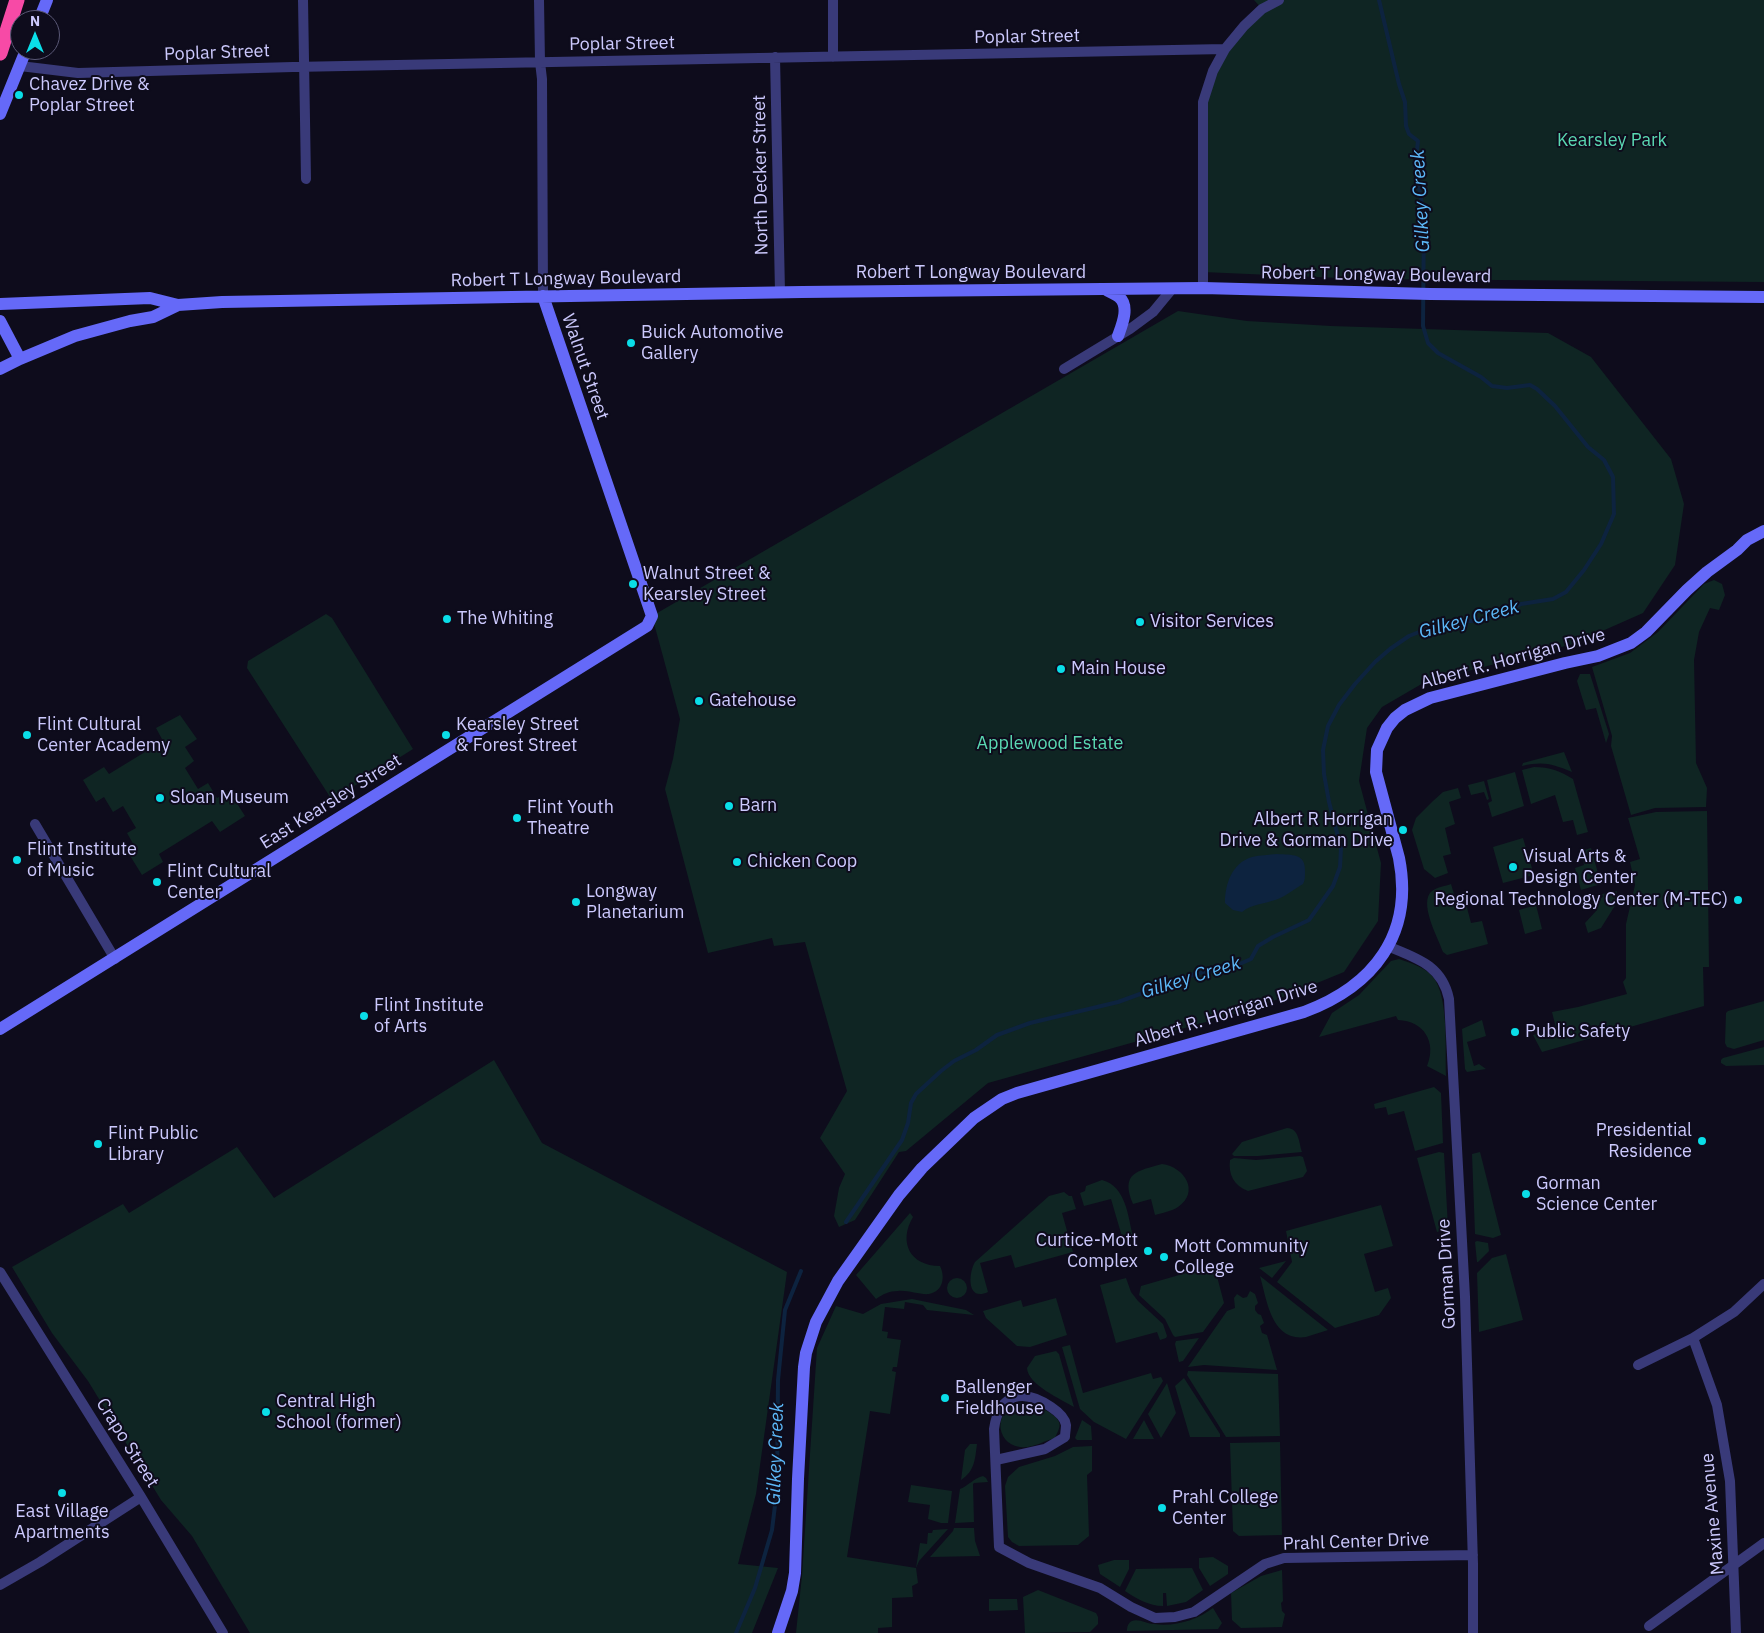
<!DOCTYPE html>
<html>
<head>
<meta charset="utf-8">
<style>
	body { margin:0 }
	#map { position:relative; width:1764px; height:1633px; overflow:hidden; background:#0e0c1c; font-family:"IBM Plex Sans",sans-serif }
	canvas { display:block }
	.north { position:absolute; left:10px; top:10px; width:50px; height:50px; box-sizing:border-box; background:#0e0c1c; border:1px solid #5a5876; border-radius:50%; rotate:0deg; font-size:14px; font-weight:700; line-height:20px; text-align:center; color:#ccc9fd }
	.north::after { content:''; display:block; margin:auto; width:18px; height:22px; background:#0adee8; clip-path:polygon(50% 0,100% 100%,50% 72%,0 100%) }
</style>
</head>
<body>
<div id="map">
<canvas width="1764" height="1633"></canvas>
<div class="north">N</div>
</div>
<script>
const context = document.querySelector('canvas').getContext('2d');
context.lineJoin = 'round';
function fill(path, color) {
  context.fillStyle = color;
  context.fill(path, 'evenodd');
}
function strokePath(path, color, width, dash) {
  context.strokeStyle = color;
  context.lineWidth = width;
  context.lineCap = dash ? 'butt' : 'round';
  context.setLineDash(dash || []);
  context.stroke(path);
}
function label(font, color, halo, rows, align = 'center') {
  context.font = font + ' "IBM Plex Sans",sans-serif';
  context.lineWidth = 4;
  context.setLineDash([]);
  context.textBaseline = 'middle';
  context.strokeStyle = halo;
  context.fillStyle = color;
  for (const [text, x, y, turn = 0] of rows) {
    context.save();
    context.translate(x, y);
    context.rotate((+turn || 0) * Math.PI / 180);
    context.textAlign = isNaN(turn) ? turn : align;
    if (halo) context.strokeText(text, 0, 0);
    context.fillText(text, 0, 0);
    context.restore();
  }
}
const green = new Path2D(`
	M 1254,0 L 1764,0 L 1764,282 L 1362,279 L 1203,272 L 1203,102 L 1225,49 L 1262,9 Z
	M 1178,311 L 1247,321 L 1331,326 L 1548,333 L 1591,357 L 1671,459 L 1684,504 L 1675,565 L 1643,613 L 1573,644 L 1425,682 L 1382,707 L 1367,728 L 1359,781 L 1381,863 L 1378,921 L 1344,972 L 1256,1008 L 988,1083 L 906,1151 L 899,1152 L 855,1220 L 839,1227 L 834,1216 L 839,1188 L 845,1174 L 820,1138 L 847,1091 L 805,942 L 774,946 L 772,938 L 708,953 L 665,789 L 673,759 L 680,719 L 652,616 Z
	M 1714,580 L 1722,584 L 1725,595 L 1719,610 L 1710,608 L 1699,632 L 1694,660 L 1696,763 L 1707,788 L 1706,807 L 1655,808 L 1631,815 L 1611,746 L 1612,736 L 1592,667 L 1630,653 L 1658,632 L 1704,584 Z
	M 326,614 L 332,618 L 413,749 L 332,800 L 247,668 L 248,661 Z
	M 1580,674 L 1590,674 L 1609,734 L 1606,743 L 1596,708 L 1586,710 L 1577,681 Z
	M 180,715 L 197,739 L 185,747 L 194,761 L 185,768 L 198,789 L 208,783 L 217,798 L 229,791 L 245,816 L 220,832 L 212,821 L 159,854 L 163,862 L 142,875 L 129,854 L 136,849 L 127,833 L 136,828 L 123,806 L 113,812 L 104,797 L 96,802 L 83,780 L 104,767 L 109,774 L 163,741 L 156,728 Z
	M 1564,752 L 1572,772 C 1552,764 1544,761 1522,766 L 1523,763 Z
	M 1534,767 C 1550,767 1560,771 1573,779 L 1588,832 L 1577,835 L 1573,820 L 1563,822 L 1555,795 L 1531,804 L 1522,770 Z
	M 1515,772 L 1524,806 L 1492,817 L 1488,803 L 1492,801 L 1487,780 Z
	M 1484,781 L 1489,799 L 1487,800 L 1484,792 L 1471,795 L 1468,785 Z
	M 1458,788 L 1461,798 L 1449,802 L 1455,824 L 1445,828 L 1451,854 L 1443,856 L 1448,873 L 1435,878 L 1424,869 L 1412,830 L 1416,818 L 1433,801 L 1443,792 Z
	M 1707,811 L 1709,967 L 1703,967 L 1704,1006 L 1542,1052 L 1533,1035 L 1556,1028 L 1552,1012 L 1578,1007 L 1627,994 L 1623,982 L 1626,978 L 1626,924 L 1635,885 L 1630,862 L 1640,859 L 1628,818 L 1656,812 Z
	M 1523,838 L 1534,875 L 1503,883 L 1493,847 Z
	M 1591,848 L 1601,884 L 1581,890 L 1575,868 L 1584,865 L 1581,851 Z
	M 1451,884 L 1456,901 L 1465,900 L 1471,923 L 1482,921 L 1488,944 L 1447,955 L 1443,952 C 1438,938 1418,902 1432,891 C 1437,887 1446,886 1451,884 Z
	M 1617,891 L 1616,904 L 1601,928 L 1588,933 L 1585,923 L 1597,910 L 1595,902 L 1601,900 L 1600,898 L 1603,897 L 1602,894 Z
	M 1536,905 L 1542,929 L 1525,934 L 1519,910 Z
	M 1399,959 C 1410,963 1425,967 1433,977 C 1449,997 1445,1050 1446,1076 L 1427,1066 C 1437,1042 1424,1021 1398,1020 L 1396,1016 L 1319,1037 L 1332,1013 L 1359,995 L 1391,961 Z
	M 1764,1001 L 1764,1040 L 1734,1049 L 1727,1047 L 1725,1043 L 1726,1013 L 1728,1011 Z
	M 1482,1020 L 1486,1036 L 1467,1042 L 1474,1066 L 1479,1064 L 1486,1069 L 1467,1072 L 1465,1069 L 1462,1029 Z
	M 1764,1047 L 1764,1065 L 1726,1066 L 1721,1063 L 1721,1060 L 1723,1058 Z
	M 494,1060 L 542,1143 L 787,1272 L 756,1494 L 738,1564 L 778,1568 L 752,1633 L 250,1633 L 192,1536 L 161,1500 L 88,1381 L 52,1333 L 12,1267 L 123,1204 L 129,1213 L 237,1147 L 274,1198 Z
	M 1434,1087 L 1441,1093 L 1443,1143 L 1415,1151 L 1404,1111 L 1388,1115 L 1386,1107 L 1375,1109 L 1374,1104 Z
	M 1287,1128 C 1299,1128 1299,1143 1302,1152 L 1258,1156 L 1234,1156 L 1232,1154 L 1242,1142 Z
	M 1439,1152 L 1444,1153 L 1448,1228 L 1437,1232 L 1417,1158 Z
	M 1480,1152 L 1501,1235 L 1493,1238 L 1475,1234 L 1472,1154 Z
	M 1300,1156 L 1303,1157 L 1307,1171 L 1303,1177 L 1248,1191 C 1234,1186 1228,1174 1230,1160 L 1234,1158 L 1256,1160 Z
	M 1162,1164 C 1185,1167 1200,1192 1178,1207 C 1172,1211 1162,1213 1155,1215 L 1151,1199 L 1133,1204 C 1120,1173 1137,1171 1162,1164 Z
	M 1102,1180 C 1126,1186 1128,1216 1133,1237 L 1123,1240 L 1111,1199 L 1084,1206 L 1080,1193 L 1085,1191 L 1086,1186 Z
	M 1064,1192 L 1069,1196 L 1072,1196 L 1076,1209 L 1062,1213 L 1073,1252 L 1015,1268 L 1011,1255 L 980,1263 L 988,1292 C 967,1302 968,1274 975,1262 L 1049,1196 Z
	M 1381,1205 L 1393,1246 L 1364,1254 L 1375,1292 L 1388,1288 L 1391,1298 L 1379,1315 L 1335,1328 L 1277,1282 L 1292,1262 L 1286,1231 Z
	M 910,1213 L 913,1217 C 898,1242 910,1266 940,1266 C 945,1276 944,1291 929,1294 C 920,1295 908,1290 898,1291 C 889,1291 883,1294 876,1299 L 856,1275 Z
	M 1477,1241 L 1488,1243 L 1489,1251 L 1478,1262 L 1477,1262 L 1475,1242 Z
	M 1506,1254 L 1523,1320 L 1479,1332 L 1477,1273 L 1492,1258 Z
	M 1286,1261 L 1272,1278 L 1259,1268 Z
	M 1214,1265 L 1224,1303 L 1203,1332 L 1175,1337 L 1173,1335 L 1165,1319 L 1139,1295 L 1141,1286 Z
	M 1260,1276 L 1328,1330 C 1321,1332 1313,1335 1306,1337 C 1271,1342 1267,1300 1260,1276 Z
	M 1126,1278 L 1131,1292 L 1138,1301 L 1163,1324 L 1167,1336 L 1166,1338 L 1160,1340 L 1157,1332 L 1116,1343 L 1100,1285 Z
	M947 1288a10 10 0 1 1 20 0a10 10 0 1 1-20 0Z
	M 1250,1291 L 1255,1294 L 1258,1303 L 1255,1306 L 1255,1310 L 1258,1314 L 1261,1315 L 1264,1323 L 1260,1326 L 1262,1333 L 1267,1335 L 1277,1370 L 1204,1365 L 1188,1367 L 1227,1311 L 1235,1308 L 1234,1298 L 1237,1294 L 1243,1298 L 1247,1297 Z
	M 1056,1298 L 1067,1335 L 1030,1347 L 1017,1346 L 986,1318 L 983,1311 L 1021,1300 L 1023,1307 Z
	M 912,1299 L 966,1310 L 974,1315 L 927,1310 L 923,1305 L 905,1302 L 904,1309 L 885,1307 L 882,1331 L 888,1332 L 887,1338 L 901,1340 L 897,1367 L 893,1367 L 892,1371 L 896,1372 L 890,1414 L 870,1411 L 847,1557 L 916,1568 L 920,1543 L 927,1544 L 928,1533 L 932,1533 L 933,1530 L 948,1529 L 919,1561 L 916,1568 L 918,1583 L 912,1586 L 913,1597 L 892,1598 L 892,1627 L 878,1628 L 878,1633 L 796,1633 L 802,1575 L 817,1348 L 836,1306 L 863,1314 L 881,1304 Z
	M 1199,1338 L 1183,1361 L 1179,1362 L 1175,1344 L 1176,1341 Z
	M 1070,1345 L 1083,1393 L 1151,1373 L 1153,1379 L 1161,1377 L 1163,1381 L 1126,1439 L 1094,1422 L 1080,1409 L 1062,1347 Z
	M 1056,1351 L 1059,1354 L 1074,1407 C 1061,1399 1028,1385 1027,1368 L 1035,1356 Z
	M 1188,1371 L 1278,1374 L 1280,1436 L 1226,1437 L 1187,1375 Z
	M 1184,1378 L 1220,1434 L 1220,1437 L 1190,1437 L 1175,1386 Z
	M 1167,1383 L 1176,1413 L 1161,1438 L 1148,1414 Z
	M 1023,1402 C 1032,1404 1055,1412 1059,1422 C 1061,1427 1057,1433 1055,1438 C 1044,1441 1031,1449 1020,1447 C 994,1443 993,1408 1023,1402 Z
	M 1082,1420 L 1091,1426 L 1092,1440 L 1077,1440 L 1075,1438 Z
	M 1144,1420 L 1154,1439 L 1133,1439 Z
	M 1280,1442 L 1282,1535 L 1239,1536 L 1233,1531 L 1230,1443 Z
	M 970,1444 L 977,1444 C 975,1459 975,1471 961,1480 L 965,1450 Z
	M 1092,1446 L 1092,1471 L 1087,1475 L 1089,1536 L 1078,1545 L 1019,1546 L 1012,1542 L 1008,1537 L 1005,1486 L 1008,1477 L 1019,1467 L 1055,1456 L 1073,1447 Z
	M 983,1476 L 986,1478 L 988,1482 L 974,1483 L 973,1484 L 974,1522 L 955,1523 L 960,1489 C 968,1486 974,1478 983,1476 Z
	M 911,1485 L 952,1491 L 948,1523 L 941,1523 L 928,1519 L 930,1505 L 908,1502 Z
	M 954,1528 L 974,1528 L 975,1541 L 980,1556 L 930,1557 L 953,1531 Z
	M 1213,1557 L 1228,1566 L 1228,1574 L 1210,1586 L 1199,1568 L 1199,1558 Z
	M 1114,1560 L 1129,1560 L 1129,1569 L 1120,1587 L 1100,1574 L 1098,1565 Z
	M 1192,1568 L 1203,1590 L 1186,1602 L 1167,1606 L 1166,1593 L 1163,1593 L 1163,1606 C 1149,1606 1137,1599 1125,1591 L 1136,1569 Z
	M 1282,1570 L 1283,1601 L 1281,1603 L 1282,1611 L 1285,1614 L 1282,1627 L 1241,1628 L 1232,1620 L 1231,1593 L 1261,1576 Z
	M 1038,1590 L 1096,1613 L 1098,1617 L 1098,1624 L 1090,1632 L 1025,1633 L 1023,1597 Z
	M 989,1599 L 1017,1599 L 1018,1610 L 989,1611 Z
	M 1213,1608 L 1222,1623 L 1218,1629 L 1127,1631 C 1127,1627 1128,1623 1132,1621 C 1138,1618 1148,1624 1154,1624 C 1175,1627 1197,1620 1213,1608 Z`);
const water = new Path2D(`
	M 1277,854 C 1292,855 1306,853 1305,872 C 1305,877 1305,880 1303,884 C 1294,889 1285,897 1275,900 C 1264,904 1252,904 1242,912 L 1233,910 L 1225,903 C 1225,884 1232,863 1252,857 C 1260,855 1269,855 1277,854 Z`);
const stream = new Path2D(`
	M 846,1222 L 902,1140 L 908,1123 L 911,1103 L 916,1094 L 941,1071 L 954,1061 L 976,1050 L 997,1035 L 1030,1023 L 1118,1002 L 1195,974 L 1235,966 L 1251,959 L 1258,946 L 1273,937 L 1309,920 L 1333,886 L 1340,867 L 1341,848 L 1329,802 L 1324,774 L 1323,750 L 1328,726 L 1339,705 L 1355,684 L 1375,662 L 1390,649 L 1409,636 L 1439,624 L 1481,620 L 1502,614 L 1521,604 L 1553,599 L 1566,592 L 1584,570 L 1601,544 L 1614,514 L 1613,477 L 1604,460 L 1588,447 L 1555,406 L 1537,389 L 1530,385 L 1507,388 L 1492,386 L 1481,377 L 1438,353 L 1428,343 L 1423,326 L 1424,215 L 1415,166 L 1418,141 L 1409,134 L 1406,126 L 1405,102 L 1399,84 L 1379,0
	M 736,1633 L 755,1588 L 772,1530 L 777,1489 L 778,1380 L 785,1310 L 801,1271`);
const street = new Path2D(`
	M 303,0 L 306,179
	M 539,0 L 540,62 L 542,79 L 543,296
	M 833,0 L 833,57
	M 775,57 L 780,292
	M 20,66 L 78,73 L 293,67 L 1225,49
	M 1203,288 L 1203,102 L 1213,71 L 1225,49 L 1244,26 L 1262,9 L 1279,0
	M 1064,369 L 1130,329 L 1153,312 L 1172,289
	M 35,824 L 115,959
	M 1387,946 C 1416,958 1442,965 1449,999 L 1465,1297 L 1473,1564 L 1473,1633
	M 0,1272 L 141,1497 L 223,1633
	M 1693,1338 L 1717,1405 L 1730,1481 L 1736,1633
	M 1638,1365 L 1693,1338 L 1734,1312 L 1764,1284
	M 996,1460 L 1045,1449 L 1065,1437 C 1065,1433 1066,1429 1066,1425 C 1065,1417 1057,1411 1051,1407 C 1023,1388 999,1393 994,1429 L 999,1547 L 1029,1563 L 1100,1588 L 1131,1607 L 1155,1618 L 1175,1617 L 1194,1612 L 1265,1564 L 1284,1558 L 1473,1555
	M 0,1585 L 40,1562 L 141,1497
	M 1649,1626 L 1764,1543`);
const secondary = new Path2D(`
	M 39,20 L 47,0
	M 0,114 L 26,50
	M 1105,289 C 1109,292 1115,294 1119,297 C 1130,306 1122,325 1118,336
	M 0,304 L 150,298 L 178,305 L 222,302 L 802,292 L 1203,288 L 1430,294 L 1764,297
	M 0,321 L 20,359
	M 0,369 L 20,359 L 75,336 L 130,321 L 153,317 L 178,305
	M 0,1029 L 647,626 L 652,616 L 543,296
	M 778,1633 L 792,1591 L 795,1573 L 798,1479 L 804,1367 L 806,1353 L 816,1322 L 838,1281 L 899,1195 L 922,1168 L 974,1118 L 1002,1099 L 1017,1093 L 1304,1012 C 1374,986 1414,934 1399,858 L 1376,772 L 1377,750 L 1387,728 L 1395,718 L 1405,710 L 1430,698 L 1565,663 L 1598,656 L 1631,643 L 1646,632 L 1687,590 L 1707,572 L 1737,550 L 1747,540 L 1764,531`);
const highway = new Path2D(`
	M 0,53 L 17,0`);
const markers = [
	[19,95,5,"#0adee8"],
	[631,343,5,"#0adee8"],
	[633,584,5,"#0adee8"],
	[447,619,5,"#0adee8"],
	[1140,622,5,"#0adee8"],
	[1061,669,5,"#0adee8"],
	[699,701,5,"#0adee8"],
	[27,735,5,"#0adee8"],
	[446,735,5,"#0adee8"],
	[160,798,5,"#0adee8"],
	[729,806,5,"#0adee8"],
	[517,818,5,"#0adee8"],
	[1403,830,5,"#0adee8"],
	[17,860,5,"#0adee8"],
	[737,862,5,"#0adee8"],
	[1513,867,5,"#0adee8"],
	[157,882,5,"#0adee8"],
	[1738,900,5,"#0adee8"],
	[576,902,5,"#0adee8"],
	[364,1016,5,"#0adee8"],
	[1515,1032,5,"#0adee8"],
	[1702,1141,5,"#0adee8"],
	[98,1144,5,"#0adee8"],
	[1526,1194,5,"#0adee8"],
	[1148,1251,5,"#0adee8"],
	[1164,1257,5,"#0adee8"],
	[945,1398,5,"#0adee8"],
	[266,1412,5,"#0adee8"],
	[62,1493,5,"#0adee8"],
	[1162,1508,5,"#0adee8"]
];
const streetNames = [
	["Poplar Street",1027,37,-1],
	["Poplar Street",622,44,-1],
	["Poplar Street",217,53,-2],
	["North Decker Street",761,175,-91],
	["Robert T Longway Boulevard",971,273],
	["Robert T Longway Boulevard",1376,275,1],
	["Robert T Longway Boulevard",566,279,-1],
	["Walnut Street",585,367,71],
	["Albert R. Horrigan Drive",1513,659,-15],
	["East Kearsley Street",331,802,-32],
	["Albert R. Horrigan Drive",1226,1014,-17],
	["Gorman Drive",1447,1274,-93],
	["Crapo Street",127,1443,58],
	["Maxine Avenue",1713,1514,-95],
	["Prahl Center Drive",1356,1542,-2]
];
const poiNames = [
	["Chavez Drive &",29,85],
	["Poplar Street",29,106],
	["Buick Automotive",641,333],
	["Gallery",641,354],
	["Walnut Street &",643,574],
	["Kearsley Street",643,595],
	["The Whiting",457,619],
	["Visitor Services",1150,622],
	["Main House",1071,669],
	["Gatehouse",709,701],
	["Flint Cultural",37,725],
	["Center Academy",37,746],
	["Kearsley Street",456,725],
	["& Forest Street",456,746],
	["Sloan Museum",170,798],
	["Barn",739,806],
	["Flint Youth",527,808],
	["Theatre",527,829],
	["Albert R Horrigan",1393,820,"right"],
	["Drive & Gorman Drive",1393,841,"right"],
	["Flint Institute",27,850],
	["of Music",27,871],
	["Visual Arts &",1523,857],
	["Design Center",1523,878],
	["Chicken Coop",747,862],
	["Flint Cultural",167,872],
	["Center",167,893],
	["Longway",586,892],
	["Planetarium",586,913],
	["Regional Technology Center (M-TEC)",1728,900,"right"],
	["Flint Institute",374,1006],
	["of Arts",374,1027],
	["Public Safety",1525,1032],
	["Presidential",1692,1131,"right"],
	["Residence",1692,1152,"right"],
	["Flint Public",108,1134],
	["Library",108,1155],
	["Gorman",1536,1184],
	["Science Center",1536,1205],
	["Curtice-Mott",1138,1241,"right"],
	["Complex",1138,1262,"right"],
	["Mott Community",1174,1247],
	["College",1174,1268],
	["Ballenger",955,1388],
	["Fieldhouse",955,1409],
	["Central High",276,1402],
	["School (former)",276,1423],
	["Prahl College",1172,1498],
	["Center",1172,1519],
	["East Village",62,1512,"center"],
	["Apartments",62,1533,"center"]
];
const parkNames = [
	["Kearsley Park",1612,141],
	["Applewood Estate",1050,744]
];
const waterNames = [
	["Gilkey Creek",1421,201,-93],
	["Gilkey Creek",1469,620,-15],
	["Gilkey Creek",1191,978,-17],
	["Gilkey Creek",776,1454,-88]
];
fill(green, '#0f2523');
fill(water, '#0d233f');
strokePath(stream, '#0d233f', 4);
strokePath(street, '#393a79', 10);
strokePath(secondary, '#6569f8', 12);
strokePath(highway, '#f74aa6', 15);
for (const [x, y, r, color] of markers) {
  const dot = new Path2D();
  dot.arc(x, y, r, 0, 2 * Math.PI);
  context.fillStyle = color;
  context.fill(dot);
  strokePath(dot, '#0e0c1c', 2);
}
label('18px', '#ccc9fd', '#0e0c1c', streetNames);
label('18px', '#ccc9fd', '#0e0c1c', poiNames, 'left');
label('18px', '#5ad8b2', '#0e0c1c', parkNames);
label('italic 19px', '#5cb8f8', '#0e0c1c', waterNames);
</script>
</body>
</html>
